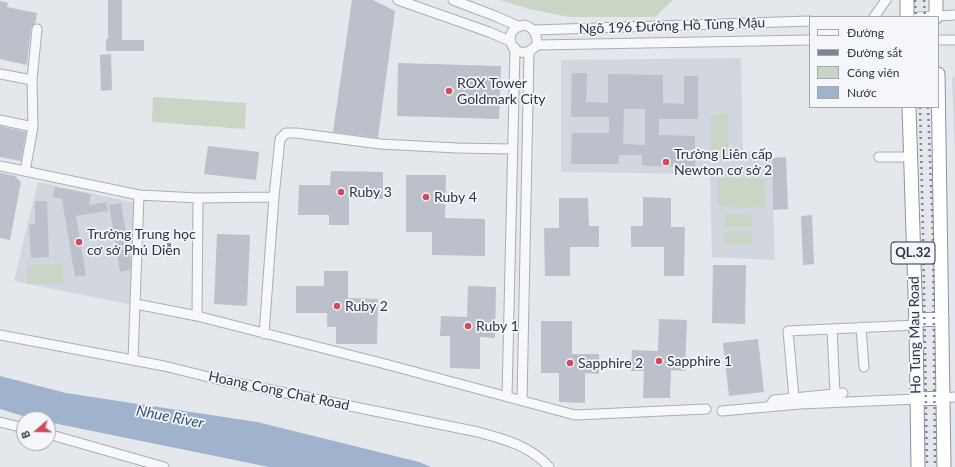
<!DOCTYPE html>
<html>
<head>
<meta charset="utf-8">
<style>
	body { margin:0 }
	#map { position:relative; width:955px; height:467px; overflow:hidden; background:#e4e7ec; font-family:Lato,sans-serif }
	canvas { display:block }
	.legend { position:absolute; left:809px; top:16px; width:130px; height:92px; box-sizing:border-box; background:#f4f6f9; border:1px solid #a4a8b1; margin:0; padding:5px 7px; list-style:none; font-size:12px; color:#2b3445 }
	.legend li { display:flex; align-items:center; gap:8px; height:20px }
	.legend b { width:20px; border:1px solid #a4a8b1 }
	.north { position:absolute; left:16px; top:411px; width:40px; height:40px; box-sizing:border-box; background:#f4f6f9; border:1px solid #a4a8b1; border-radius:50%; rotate:250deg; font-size:11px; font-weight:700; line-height:16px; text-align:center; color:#2b3445 }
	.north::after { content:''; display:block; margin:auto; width:14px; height:18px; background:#d1495b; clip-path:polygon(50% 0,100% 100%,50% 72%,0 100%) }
</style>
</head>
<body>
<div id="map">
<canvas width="955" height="467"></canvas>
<ul class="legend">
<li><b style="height:5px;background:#f7f8fa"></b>Đường</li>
<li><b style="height:5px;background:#7d8696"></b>Đường sắt</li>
<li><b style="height:11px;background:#c9d6c5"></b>Công viên</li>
<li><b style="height:11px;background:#9fb4cc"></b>Nước</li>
</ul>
<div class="north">B</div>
</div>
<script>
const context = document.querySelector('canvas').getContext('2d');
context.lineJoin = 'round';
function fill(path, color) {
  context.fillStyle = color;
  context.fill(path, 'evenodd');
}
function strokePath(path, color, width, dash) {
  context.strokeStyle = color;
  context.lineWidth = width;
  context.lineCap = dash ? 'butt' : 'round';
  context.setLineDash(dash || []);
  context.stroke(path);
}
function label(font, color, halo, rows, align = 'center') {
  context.font = font + ' Lato,sans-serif';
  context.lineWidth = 3.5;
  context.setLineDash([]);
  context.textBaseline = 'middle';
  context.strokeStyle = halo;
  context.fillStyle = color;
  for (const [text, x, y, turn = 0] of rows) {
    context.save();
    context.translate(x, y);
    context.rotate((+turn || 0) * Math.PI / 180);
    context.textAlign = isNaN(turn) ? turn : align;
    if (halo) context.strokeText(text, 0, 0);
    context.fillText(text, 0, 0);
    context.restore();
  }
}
const built = new Path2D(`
	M 741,58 L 743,152 L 771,150 L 775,260 L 712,257 L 710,174 L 561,172 L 561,60 Z
	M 955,75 L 955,158 L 952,79 Z
	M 38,182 L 136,203 L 132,305 L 14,281 Z`);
const green = new Path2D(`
	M 500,0 L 673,0 L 655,17 L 569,17 L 529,9 Z
	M 153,97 L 246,103 L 245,129 L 152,122 Z
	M 728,114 L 728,150 L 711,150 L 711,115 Z
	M 717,178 L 764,179 L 765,208 L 717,206 Z
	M 725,214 L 753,215 L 752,227 L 725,227 Z
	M 725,231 L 752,232 L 752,244 L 724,244 Z
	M 63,264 L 63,284 L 27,284 L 27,265 Z`);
const water = new Path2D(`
	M 0,376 L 66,393 L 257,422 L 419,462 L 431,467 L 269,467 L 48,422 L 48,419 L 33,419 L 0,409 Z`);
const building = new Path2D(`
	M 108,0 L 122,0 L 122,40 L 144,40 L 144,51 L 106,51 L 106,39 L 108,39 Z
	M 352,0 L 373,0 L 395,11 L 378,138 L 333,132 Z
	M 0,1 L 8,3 L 7,7 L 37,13 L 35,24 L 31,28 L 27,65 L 0,59 Z
	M 111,54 L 112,90 L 101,91 L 100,55 Z
	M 398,63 L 501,66 L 499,119 L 397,116 Z
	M 572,73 L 587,73 L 586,102 L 608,103 L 608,74 L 663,75 L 663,103 L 684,104 L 684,76 L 698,76 L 698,119 L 659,119 L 659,135 L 695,136 L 695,167 L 647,166 L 647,165 L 642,165 L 642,155 L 619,155 L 619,164 L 571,164 L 572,133 L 609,133 L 609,117 L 571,117 ZM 624,109 L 645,109 L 645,145 L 623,144 Z
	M 0,126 L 26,132 L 21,161 L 0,157 Z
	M 208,146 L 259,152 L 256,180 L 204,174 Z
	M 786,157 L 788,209 L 773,210 L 772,158 Z
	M 331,171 L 383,172 L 383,199 L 349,198 L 349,225 L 329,225 L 329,215 L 298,215 L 299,185 L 330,185 Z
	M 0,173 L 15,176 L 21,182 L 10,240 L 0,238 Z
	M 406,175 L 446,175 L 445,218 L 485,219 L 485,256 L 432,255 L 432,232 L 406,232 Z
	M 55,187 L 91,194 L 89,205 L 106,202 L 108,211 L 76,216 L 86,275 L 75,277 L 62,199 L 53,197 Z
	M 643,197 L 671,198 L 671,227 L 685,227 L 684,276 L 664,276 L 664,247 L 631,247 L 631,226 L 643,226 Z
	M 559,198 L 588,198 L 589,226 L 599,226 L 599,247 L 570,247 L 570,276 L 545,276 L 544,228 L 559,228 Z
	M 35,201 L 47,201 L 49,257 L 31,258 L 29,224 L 35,224 Z
	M 121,203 L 131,263 L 130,270 L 120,272 L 109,205 Z
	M 812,215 L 814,264 L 803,265 L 801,216 Z
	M 217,234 L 250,235 L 247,306 L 214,304 Z
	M 713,265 L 746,265 L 745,324 L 712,323 Z
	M 324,271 L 348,271 L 348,298 L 378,299 L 377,344 L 336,344 L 336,327 L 327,327 L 327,313 L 296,313 L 296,286 L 324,286 Z
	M 468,286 L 496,287 L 495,338 L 480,337 L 480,369 L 450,368 L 450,336 L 440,336 L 441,316 L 467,317 Z
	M 659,319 L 687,320 L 685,371 L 671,370 L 670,398 L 643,398 L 644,371 L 631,371 L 632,350 L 658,351 Z
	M 541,321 L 572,321 L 572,354 L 599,354 L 599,374 L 585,373 L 585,403 L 559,402 L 559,373 L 541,373 Z
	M 758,339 L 764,392 L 729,396 L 723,343 Z`);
const minor = new Path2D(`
	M 398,0 L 489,32 L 510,41
	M 453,0 L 495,16 L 518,26
	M 874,17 L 886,0
	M 918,17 L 955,15
	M 524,25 C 535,28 537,35 537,45 C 535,47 532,50 529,51 C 511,59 500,29 524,25 Z
	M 534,30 L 810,21
	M 938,40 L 955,40
	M 537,45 L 810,40
	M 0,74 L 32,80
	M 0,120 L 33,127
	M 879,157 L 910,157
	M 0,166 L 139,195 L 198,198 L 274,197
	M 25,171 L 33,127 L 32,80 L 37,29
	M 136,304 L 197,316 L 389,365 L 575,415 L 706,409
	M 197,316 L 198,198
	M 861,327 L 864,367
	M 832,329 L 835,394
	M 264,334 L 274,197 L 280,139 L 286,133 L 296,133 L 380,144 L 457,148 L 512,149
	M 0,335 L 164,366 L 217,379 L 478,432 C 504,439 531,446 549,467
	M 133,360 L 139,195
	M 507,397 L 515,48
	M 794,397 L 788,331 L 916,325
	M 944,398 L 955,397
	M 522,401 L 529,51
	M 769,407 L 774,400 L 843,393
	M 722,411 L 800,404 L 917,399
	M 0,422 L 24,428
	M 48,434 L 164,467`);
const highway = new Path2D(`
	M 936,0 L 936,17
	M 907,17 L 907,0
	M 938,74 L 944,467
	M 909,107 L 916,325 L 918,467
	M 915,320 L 942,319
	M 917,399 L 944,398`);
const rail = new Path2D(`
	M 915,0 L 916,17
	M 924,0 L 925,17
	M 920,107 L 923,234 L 927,467
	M 928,107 L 933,239 L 935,467`);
const markers = [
	[449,91,4,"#d1495b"],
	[666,162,4,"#d1495b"],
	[341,192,4,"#d1495b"],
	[426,197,4,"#d1495b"],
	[79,242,4,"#d1495b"],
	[337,306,4,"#d1495b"],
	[468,326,4,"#d1495b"],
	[659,361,4,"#d1495b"],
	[570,363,4,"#d1495b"]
];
const shields = [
	[913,253,44]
];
const shieldNames = [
	["QL.32",913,253]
];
const streetNames = [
	["Ngõ 196 Đường Hồ Tùng Mậu",672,26,-2],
	["Ho Tung Mau Road",915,335,-91],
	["Hoang Cong Chat Road",279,391,12]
];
const poiNames = [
	["ROX Tower",457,83],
	["Goldmark City",457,99],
	["Trường Liên cấp",674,154],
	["Newton cơ sở 2",674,170],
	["Ruby 3",349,192],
	["Ruby 4",434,197],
	["Trường Trung học",87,234],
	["cơ sở Phú Diễn",87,250],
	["Ruby 2",345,306],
	["Ruby 1",476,326],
	["Sapphire 1",667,361],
	["Sapphire 2",578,363]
];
const waterNames = [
	["Nhue River",170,417,11]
];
fill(built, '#d2d6de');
fill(green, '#c9d6c5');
fill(water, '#9fb4cc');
fill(building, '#bbc0ca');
strokePath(minor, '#a9aeb7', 11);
strokePath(highway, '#8b94a3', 15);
strokePath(minor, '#f7f8fa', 9);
strokePath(highway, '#fff', 13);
strokePath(rail, '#7d8696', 2.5, [2, 4]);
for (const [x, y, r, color] of markers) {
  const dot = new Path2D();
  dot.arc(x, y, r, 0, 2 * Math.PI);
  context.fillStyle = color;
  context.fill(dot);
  strokePath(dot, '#f4f6f9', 1.5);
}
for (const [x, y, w] of shields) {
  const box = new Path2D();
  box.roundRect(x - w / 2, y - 11, w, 22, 3);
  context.fillStyle = '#f4f6f9';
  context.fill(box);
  strokePath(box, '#2b3445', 1);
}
label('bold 13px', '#2b3445', null, shieldNames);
label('14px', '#2b3445', '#f4f6f9', streetNames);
label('14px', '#2b3445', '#f4f6f9', poiNames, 'left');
label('italic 15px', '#34527a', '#f4f6f9', waterNames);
</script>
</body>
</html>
